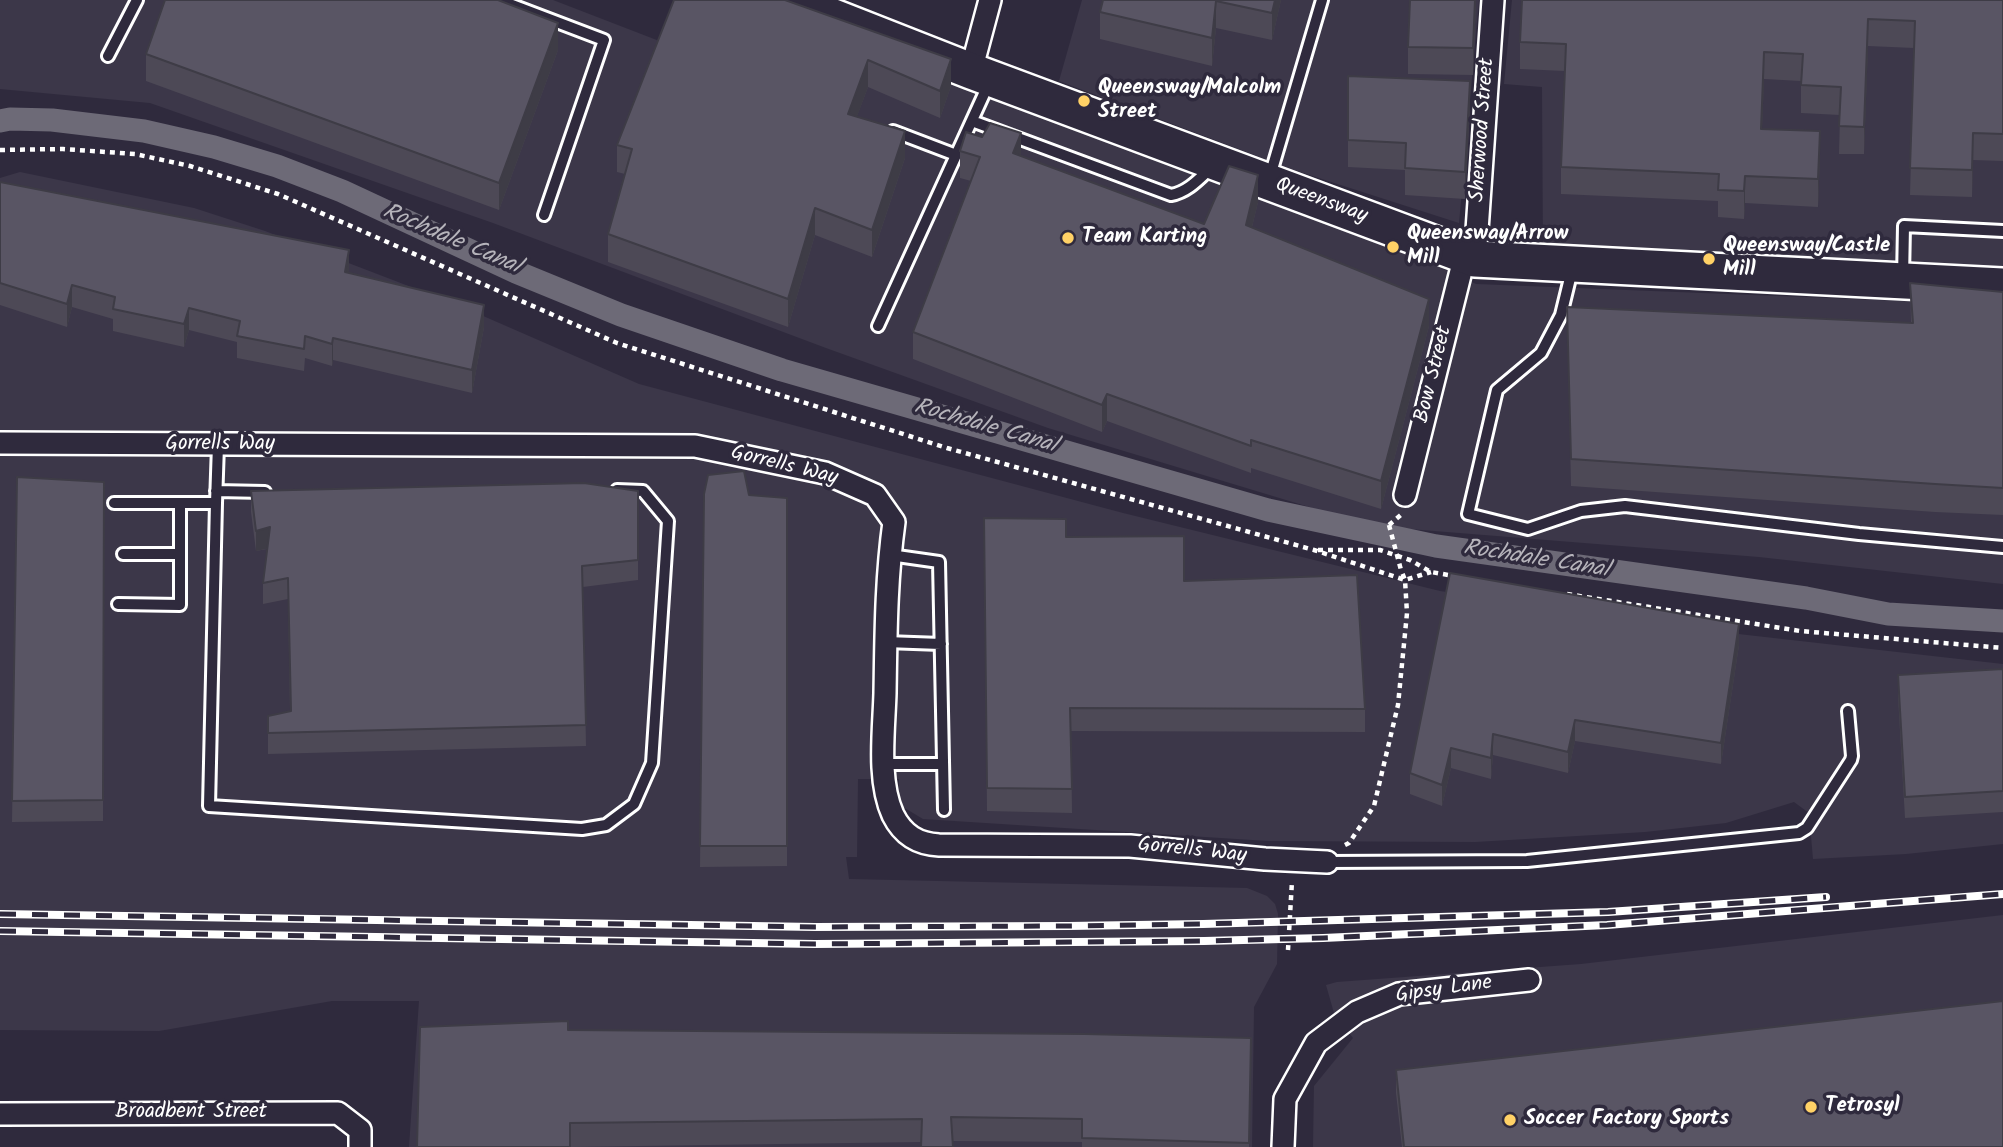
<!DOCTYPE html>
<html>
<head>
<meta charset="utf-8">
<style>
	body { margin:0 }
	canvas { display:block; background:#2f2a3d }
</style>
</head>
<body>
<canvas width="2003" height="1147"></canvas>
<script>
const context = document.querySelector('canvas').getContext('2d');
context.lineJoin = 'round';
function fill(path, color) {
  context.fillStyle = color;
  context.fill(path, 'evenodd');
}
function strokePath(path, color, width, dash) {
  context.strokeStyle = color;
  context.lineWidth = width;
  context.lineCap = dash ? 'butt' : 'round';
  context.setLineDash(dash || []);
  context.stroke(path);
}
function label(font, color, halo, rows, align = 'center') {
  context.font = font + ' Kalam,sans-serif';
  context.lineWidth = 7;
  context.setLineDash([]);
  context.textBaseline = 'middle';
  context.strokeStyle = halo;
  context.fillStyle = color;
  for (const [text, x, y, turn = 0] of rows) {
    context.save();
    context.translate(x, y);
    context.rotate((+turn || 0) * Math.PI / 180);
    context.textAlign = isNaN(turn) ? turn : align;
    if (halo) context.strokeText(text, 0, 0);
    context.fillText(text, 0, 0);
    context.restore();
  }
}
const built = new Path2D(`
	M 0,0 L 553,0 L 667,44 L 726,0 L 978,91 L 1437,266 L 1476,284 L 2003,305 L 2003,584 L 1759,557 L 1372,526 L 1048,428 L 826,348 L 493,223 L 150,103 L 0,89 Z
	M 1082,0 L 1479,0 L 1459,223 L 1294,170 L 1059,81 Z
	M 1512,0 L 2003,0 L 2003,273 L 1543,251 L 1542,87 L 1504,84 Z
	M 20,172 L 194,208 L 265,231 L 458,305 L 639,384 L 1123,513 L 1440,591 L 1703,630 L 2003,664 L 2003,844 L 1906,854 L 1813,859 L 1809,813 L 1794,802 L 1726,823 L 1645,832 L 1475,842 L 1268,841 L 923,819 L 903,807 L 899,793 L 899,779 L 858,779 L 857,857 L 846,857 L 849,879 L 1247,888 L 1267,896 L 1275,904 L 1278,914 L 1277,964 L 1254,1007 L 1252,1147 L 409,1147 L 419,1001 L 332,1001 L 159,1031 L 0,1030 L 0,178 Z
	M 2003,915 L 2003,1147 L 1313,1147 L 1314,1086 L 1353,1038 L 1334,1013 L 1326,985 L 1337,982 L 1581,964 Z`);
const canal = new Path2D(`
	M 0,121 L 10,119 L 52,120 L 144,131 L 214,147 L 277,166 L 342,191 L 516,272 L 621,315 L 782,370 L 1268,510 L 1436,546 L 1806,598 L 1888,614 L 2003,621`);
const path = new Path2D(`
	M 0,150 L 63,149 L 135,154 L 190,166 L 278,194 L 617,343 L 947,448 L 1314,550 L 1405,580 L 1431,572
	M 1389,525 L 1402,514
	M 1318,550 L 1380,550 L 1410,560 L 1431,572 L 1454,576
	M 1567,594 L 1800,631 L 2003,648
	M 1345,845 L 1349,843 L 1374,806 L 1398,705 L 1407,613 L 1405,580 L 1401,570
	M 1288,950 L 1292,881`);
const lane = new Path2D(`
	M 499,0 L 604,40 L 544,215
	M 108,56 L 137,0
	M 972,121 L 1171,195 C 1188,192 1199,179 1212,167
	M 893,131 L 956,155
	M 1270,176 L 1322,0
	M 1572,270 L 1561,315 L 1541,353 L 1497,390 L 1468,514 L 1528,529 L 1581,511 L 1625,506 L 1859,534 L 2003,547
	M 1903,278 L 1904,226 L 2003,231
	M 878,326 L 989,83
	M 216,491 L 265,492
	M 114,503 L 216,503 L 218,445
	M 216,503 L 209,806 L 582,829 L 606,825 L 634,804 L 652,763 L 668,521 L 643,491 L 617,490
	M 123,554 L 179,554
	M 890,555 L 939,562 L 944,810
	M 118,604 L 180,605 L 180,504
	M 886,642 L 941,644
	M 883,764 L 943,764
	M 1327,862 L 1527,861 L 1799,833 L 1807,828 L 1851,760 L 1852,756 L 1848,711`);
const street = new Path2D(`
	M 971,71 L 990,0
	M 1475,259 L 1493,0
	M 0,443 L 695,446 L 825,473 L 875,495 L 894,522 C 886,580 886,635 885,693 C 884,730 877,780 893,815 C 903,835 918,844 939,845 L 1130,846 L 1265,859 L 1327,862
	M 1405,495 L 1465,255
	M 0,1114 L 338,1113 L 360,1130 L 360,1147
	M 1283,1147 L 1285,1099 L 1316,1043 L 1357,1012 L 1399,994 L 1529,980`);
const primary = new Path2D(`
	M 790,0 L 971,71 L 1475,259 L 2003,286`);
const rail = new Path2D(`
	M 0,914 L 815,927 L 1068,926 L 1203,924 L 1608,912 L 1826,897
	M 0,931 L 815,944 L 1204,941 L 1323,938 L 1607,925 L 2003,894`);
const pathBridge = new Path2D(`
	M 1389,525 L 1401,570`);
const wall = new Path2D(`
	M 674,0 L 951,86 L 940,118 L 868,87 L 857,116 L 905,158 L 872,257 L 815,235 L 788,327 L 608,262 L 608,234 L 625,174 L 617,172 L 617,145 Z
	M 1103,0 L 1281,0 L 1272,40 L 1216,28 L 1212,66 L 1100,39 L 1100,12 Z
	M 1476,0 L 1473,75 L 1408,74 L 1408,47 Z
	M 2003,0 L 2003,161 L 1973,160 L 1972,197 L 1910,195 L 1914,48 L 1868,46 L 1864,154 L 1839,154 L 1840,115 L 1801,113 L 1801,81 L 1764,79 L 1762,129 L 1820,158 L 1818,207 L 1745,203 L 1744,219 L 1718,217 L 1718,201 L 1561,194 L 1561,167 L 1565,71 L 1520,69 L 1520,42 Z
	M 558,50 L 499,210 L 146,81 L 146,54 Z
	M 1348,76 L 1470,108 L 1465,199 L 1405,195 L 1405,170 L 1348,167 Z
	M 960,151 L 1021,156 L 1204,224 L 1258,202 L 1252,227 L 1429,326 L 1381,509 L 1251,468 L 1251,473 L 1107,421 L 1102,432 L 913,359 L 913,332 L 971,181 L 960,178 Z
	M 0,182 L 349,273 L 484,327 L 472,393 L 333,360 L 332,366 L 305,358 L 304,371 L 237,358 L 237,342 L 189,330 L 184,347 L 113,331 L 113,319 L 72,307 L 67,327 L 0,305 Z
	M 1910,283 L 2003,292 L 2003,515 L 1935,512 L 1571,486 L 1567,307 L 1911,323 Z
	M 17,477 L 104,482 L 103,821 L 12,822 Z
	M 251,491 L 638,491 L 638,580 L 583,587 L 586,746 L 268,754 L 268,716 L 290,711 L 288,599 L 263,604 L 263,583 L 267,549 L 256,551 L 251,512 Z
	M 704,494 L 749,495 L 787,498 L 787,866 L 700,867 Z
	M 984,518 L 1066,537 L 1184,581 L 1365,709 L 1365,732 L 1071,731 L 1072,813 L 987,811 Z
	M 1450,573 L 1739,645 L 1721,764 L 1575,741 L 1568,773 L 1493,755 L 1491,779 L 1451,768 L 1442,806 L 1410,794 L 1410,773 Z
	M 2003,669 L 2003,812 L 1905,818 L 1898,696 L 1898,675 Z
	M 568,1030 L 1251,1062 L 1249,1147 L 1082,1147 L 1082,1142 L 953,1141 L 921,1142 L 570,1147 Z
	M 1396,1070 L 2003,1147 L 1402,1147 L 1396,1093 Z`);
const shadedWall = new Path2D(`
	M 1275,0 L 1281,0 L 1272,40 L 1272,13 Z
	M 1475,0 L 1476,0 L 1473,75 L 1473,48 Z
	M 1216,1 L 1216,28 L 1212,66 L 1212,38 Z
	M 1868,19 L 1868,46 L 1864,154 L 1864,127 Z
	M 558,23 L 558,50 L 499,210 L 499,183 Z
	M 1764,52 L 1764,79 L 1761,156 L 1761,129 Z
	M 951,59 L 951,86 L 940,118 L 940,91 Z
	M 868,60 L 868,87 L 848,141 L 848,114 Z
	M 1470,81 L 1470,108 L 1465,199 L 1465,172 Z
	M 905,131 L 905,158 L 872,257 L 872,230 Z
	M 1820,131 L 1820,158 L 1818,207 L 1818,179 Z
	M 1021,133 L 1021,160 L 1013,153 Z
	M 1973,133 L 1973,160 L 1972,197 L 1972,170 Z
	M 1258,175 L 1258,202 L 1246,252 L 1246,225 Z
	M 1745,176 L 1745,203 L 1744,219 L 1744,191 Z
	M 815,208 L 815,235 L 788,327 L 788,299 Z
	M 349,250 L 349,272 L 345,294 L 345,272 Z
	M 72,285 L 72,307 L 67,327 L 67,304 Z
	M 1429,299 L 1429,326 L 1381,509 L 1381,481 Z
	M 484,305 L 484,327 L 472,393 L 472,370 Z
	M 189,308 L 189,330 L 184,347 L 184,324 Z
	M 333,338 L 333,360 L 332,366 L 332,344 Z
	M 1107,394 L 1107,421 L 1102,432 L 1102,405 Z
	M 270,527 L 270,548 L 256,551 L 256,531 Z
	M 1739,624 L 1739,645 L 1721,764 L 1721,743 Z
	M 1575,720 L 1575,741 L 1568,773 L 1568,752 Z
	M 1493,734 L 1493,755 L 1491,779 L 1491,758 Z
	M 1451,748 L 1451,768 L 1442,806 L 1442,785 Z`);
const building = new Path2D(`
	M 165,0 L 498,0 L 558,23 L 499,183 L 146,54 Z
	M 674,0 L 785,0 L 951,59 L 940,91 L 868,60 L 848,114 L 905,131 L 872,230 L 815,208 L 788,299 L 608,234 L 632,149 L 617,145 Z
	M 1103,0 L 1275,0 L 1272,13 L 1216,1 L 1212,38 L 1100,12 Z
	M 1410,0 L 1475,0 L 1473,48 L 1408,47 Z
	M 1522,0 L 2003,0 L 2003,134 L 1973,133 L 1972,170 L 1910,168 L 1915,21 L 1868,19 L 1864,127 L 1839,126 L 1841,87 L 1801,85 L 1803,54 L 1764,52 L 1761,129 L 1820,131 L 1818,179 L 1745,176 L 1744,191 L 1718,190 L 1719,174 L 1561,167 L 1566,44 L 1520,42 Z
	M 1348,76 L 1470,81 L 1465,172 L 1405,168 L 1406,143 L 1348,140 Z
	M 990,123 L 1021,133 L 1013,153 L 1204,224 L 1229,166 L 1258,175 L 1246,225 L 1429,299 L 1381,481 L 1251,440 L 1251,446 L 1107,394 L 1102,405 L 913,332 L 980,157 L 960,151 L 966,132 L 982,137 Z
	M 0,182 L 349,250 L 345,272 L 484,305 L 472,370 L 333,338 L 332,344 L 305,336 L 304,349 L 237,336 L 240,321 L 189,308 L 184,324 L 113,309 L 115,297 L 72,285 L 67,304 L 0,283 Z
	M 1910,283 L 2003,292 L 2003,488 L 1935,484 L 1571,459 L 1567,307 L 1913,323 Z
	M 744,471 L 749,495 L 787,498 L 787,846 L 700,846 L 704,494 L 708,475 Z
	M 17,477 L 104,482 L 103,800 L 12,801 Z
	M 584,483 L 638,491 L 638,560 L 582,566 L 586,725 L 268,733 L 268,716 L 291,711 L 288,578 L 263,583 L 270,527 L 256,531 L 251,491 Z
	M 984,518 L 1066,519 L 1066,537 L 1184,536 L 1184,581 L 1357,575 L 1365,709 L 1070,708 L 1072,789 L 987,788 Z
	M 1450,573 L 1739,624 L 1721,743 L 1575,720 L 1568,752 L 1493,734 L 1491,758 L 1451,748 L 1442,785 L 1410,773 Z
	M 2003,669 L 2003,791 L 1905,797 L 1898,675 Z
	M 2003,1001 L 2003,1147 L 1404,1147 L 1396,1070 Z
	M 568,1021 L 568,1030 L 1085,1034 L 1251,1038 L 1249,1143 L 1082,1138 L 1082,1119 L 951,1117 L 953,1147 L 921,1147 L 922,1119 L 570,1123 L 570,1147 L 417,1147 L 420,1027 Z`);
const markers = [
	[1084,101,7,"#ffd166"],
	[1068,238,7,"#ffd166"],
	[1393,247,7,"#ffd166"],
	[1709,259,7,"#ffd166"],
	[1811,1107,7,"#ffd166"],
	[1510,1120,7,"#ffd166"]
];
const poiNames = [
	["Queensway/Malcolm",1098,89],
	["Street",1098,113],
	["Queensway/Arrow",1407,235],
	["Mill",1407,259],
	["Team Karting",1082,238],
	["Queensway/Castle",1723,247],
	["Mill",1723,271],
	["Tetrosyl",1825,1107],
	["Soccer Factory Sports",1524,1120]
];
const streetNames = [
	["Sherwood Street",1484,130,-86],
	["Queensway",1321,202,20],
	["Bow Street",1435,375,-76],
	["Gorrells Way",220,445],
	["Gorrells Way",784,467,14],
	["Gorrells Way",1192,852,6],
	["Gipsy Lane",1444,991,-8],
	["Broadbent Street",191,1113]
];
const waterNames = [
	["Rochdale Canal",451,241,23],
	["Rochdale Canal",985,428,16],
	["Rochdale Canal",1536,561,9]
];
fill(built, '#3c3749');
strokePath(canal, '#6d6a77', 23);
strokePath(lane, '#fff', 16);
strokePath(street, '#fff', 26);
strokePath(primary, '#fff', 40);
strokePath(path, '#fff', 4.5, [5, 5]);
strokePath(lane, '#2f2a3d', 10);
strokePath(street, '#2f2a3d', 21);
strokePath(primary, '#2f2a3d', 35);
strokePath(rail, '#fff', 8);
strokePath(rail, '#2f2a3d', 5, [16]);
strokePath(pathBridge, '#fff', 4.5, [5, 5]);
fill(wall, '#4d4956');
fill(shadedWall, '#3e3c46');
fill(building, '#595564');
strokePath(building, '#3e3c46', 2);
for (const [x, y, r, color] of markers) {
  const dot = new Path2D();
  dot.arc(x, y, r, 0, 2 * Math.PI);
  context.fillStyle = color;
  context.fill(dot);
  strokePath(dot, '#2f2a3d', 2.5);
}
label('bold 21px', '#fff', '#2f2a3d', poiNames, 'left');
label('21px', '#fff', '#2f2a3d', streetNames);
label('italic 23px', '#b6b4bb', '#2f2a3d', waterNames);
</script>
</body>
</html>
